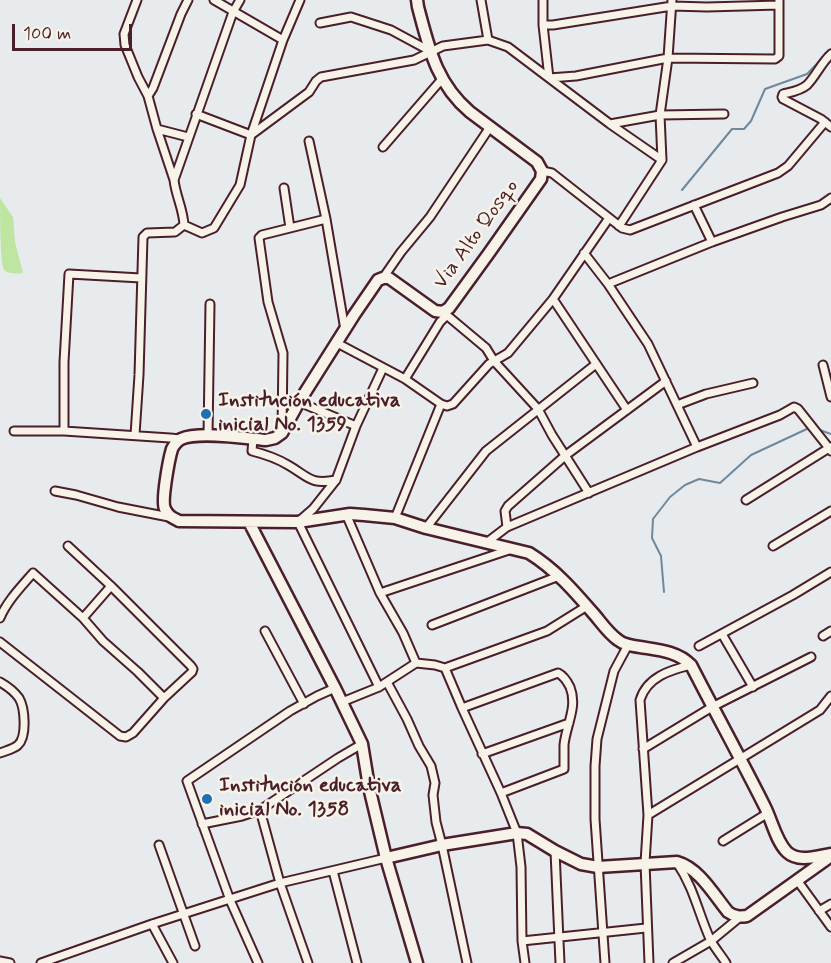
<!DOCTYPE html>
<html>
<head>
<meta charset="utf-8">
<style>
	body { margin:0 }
	#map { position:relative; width:831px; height:963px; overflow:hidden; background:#e7ebee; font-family:Mynerve,sans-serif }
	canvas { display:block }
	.scale { position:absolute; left:12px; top:24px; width:120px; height:27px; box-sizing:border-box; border:3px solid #4a1f2b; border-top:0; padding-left:8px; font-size:18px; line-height:21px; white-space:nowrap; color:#4a1f2b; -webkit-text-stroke:4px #f7f3e8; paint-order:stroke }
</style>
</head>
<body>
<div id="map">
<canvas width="831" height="963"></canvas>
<div class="scale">100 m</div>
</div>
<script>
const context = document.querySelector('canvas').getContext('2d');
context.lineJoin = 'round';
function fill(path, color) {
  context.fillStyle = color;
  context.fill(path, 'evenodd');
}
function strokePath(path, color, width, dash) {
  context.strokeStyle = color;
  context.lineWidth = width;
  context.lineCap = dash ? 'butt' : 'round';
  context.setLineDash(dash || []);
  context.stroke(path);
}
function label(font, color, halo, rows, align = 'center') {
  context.font = font + ' Mynerve,sans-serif';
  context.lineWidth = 5;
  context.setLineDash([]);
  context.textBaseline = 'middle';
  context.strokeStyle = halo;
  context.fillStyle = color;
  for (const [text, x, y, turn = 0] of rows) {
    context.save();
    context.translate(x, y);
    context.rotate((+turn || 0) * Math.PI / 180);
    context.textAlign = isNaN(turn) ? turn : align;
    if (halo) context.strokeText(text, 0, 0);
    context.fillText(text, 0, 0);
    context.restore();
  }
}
const green = new Path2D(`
	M 0,198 L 13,217 L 15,242 L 23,273 C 17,274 9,274 4,270 C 0,263 0,210 0,198 Z`);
const stream = new Path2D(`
	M 682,190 L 732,129 L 744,129 L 751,121 L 765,89 L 807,74 L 831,49
	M 817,429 L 831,434
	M 664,592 L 661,556 L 652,538 L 653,519 L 670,497 L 685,485 L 699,479 L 720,483 L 751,455 L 809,428`);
const street = new Path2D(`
	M 137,0 L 124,34 L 125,45 L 138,77 L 148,96 L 157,129 L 174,180
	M 214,0 L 283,40
	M 481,0 L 488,40
	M 543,0 L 543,25 L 549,78 L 610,124 L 660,115 L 724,114
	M 320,23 L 351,17 L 391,30 L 430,51
	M 543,25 L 553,25 L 672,6 L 707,7 L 779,5
	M 831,54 C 821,63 816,76 807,85 C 800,91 791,92 783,94 L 782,97 L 783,99 L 821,119 L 831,127
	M 148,96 L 153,88 L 181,14 L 188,0
	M 196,114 L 251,135 L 309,92 L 316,81 L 321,77 L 414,60 L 443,46 L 488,40 L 508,47 L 549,78 L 576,76 L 668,58 L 775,59 L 779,56 L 779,0
	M 610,124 L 662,160 L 619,226
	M 157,129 L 188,137
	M 309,141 L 326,219 L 345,330
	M 383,147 L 442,79
	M 662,160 L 660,115 L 668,58 L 672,0
	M 542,171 L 552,173 L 622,228 L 630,230 L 778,173 L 788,166 L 825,122
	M 284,188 L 290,228
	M 694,205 L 712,242
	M 184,225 L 202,233 L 214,228 L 240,185 L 251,135 L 283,40 L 300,0
	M 584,253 L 608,284
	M 383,278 L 401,252 L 430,217 L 490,127
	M 553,299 L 627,410
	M 443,312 L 486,348 L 494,361 L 538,409 L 552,435 L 589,493
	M 337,343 L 405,379 L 441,404 L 447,406 L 453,404 L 489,364 L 508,353 L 553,299 L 609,218
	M 823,365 L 831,397
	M 405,379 L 440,322 L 447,315
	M 299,402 L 356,426
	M 677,405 L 706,394 L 753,383
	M 282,430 L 283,353 L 268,302 L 259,238 L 262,235 L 326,219
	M 14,431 L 64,431 L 170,438 L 181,439
	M 64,431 L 64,362 L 69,274 L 141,278
	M 135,435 L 139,375 L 143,237 L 147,233 L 175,232 L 184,225 C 183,208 176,197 174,180 L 233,12 L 240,0
	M 208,436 L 210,304
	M 253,439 L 252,451 C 264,454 278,459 288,465 C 309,477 310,485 336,480
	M 697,447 L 780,415 L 794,407 L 798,409 L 829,448 L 831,447
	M 55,491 L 76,495 L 118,507 L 169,517
	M 746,500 L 829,448 L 831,451
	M 346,514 L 380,593 L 403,633 L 416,663 L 435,665 L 445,668 L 462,708 L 501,793 L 517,833 L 521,867 L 522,941 L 525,963
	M 395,518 L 441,404
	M 507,527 L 505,511 L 508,506 L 566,455 L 666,381
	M 426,528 L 486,451 L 596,364
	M 486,543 L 507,527 L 697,447 L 648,344 L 608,284 L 712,242 L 782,217 L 821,205 L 831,198
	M 773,546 L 831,511
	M 380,593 L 509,550
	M 0,618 C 7,601 21,587 33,573 L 83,618 L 103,641 L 138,672 L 164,698 L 192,672 L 193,669 L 191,666 L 111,586 L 68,546
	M 83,618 L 111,586
	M 432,625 L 559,576
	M 265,631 L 304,704
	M 722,634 L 753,687
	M 823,636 L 831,631
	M 0,642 L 120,736 L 126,737 L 133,733 L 164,698
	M 699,646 L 793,595 L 831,572
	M 445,668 L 547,631 L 587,606
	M 0,682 C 7,686 14,691 19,698 C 25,708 27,737 18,745 C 14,749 5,751 0,753
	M 387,682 L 407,719 L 419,746 L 431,766 L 435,783 L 433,795 L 436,822 L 442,845 L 467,963
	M 379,687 L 298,522 L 313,509 L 336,480 L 356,426 L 383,368
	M 342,702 L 379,687 L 416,663
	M 462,708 L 558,673 C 564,676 567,681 570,687 C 578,707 566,725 564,745 C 564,752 564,761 564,769 L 501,793
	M 643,749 L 712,707 L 811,657
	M 482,754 L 569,723
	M 260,810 L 280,883 L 308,963
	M 648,815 L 820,710 L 831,696
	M 202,824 L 242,816 L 260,810 L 338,758 L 362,744
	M 723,841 L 768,813
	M 159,845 L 195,946
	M 555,851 L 560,963
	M 677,863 C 694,888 698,912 710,939 C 714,947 721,955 726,963
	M 333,871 L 357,963
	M 797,880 L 831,927
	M 819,911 L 831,904
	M 152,924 L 173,963
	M 522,941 L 646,928
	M 0,961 L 10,963
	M 41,963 L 152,924 L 280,883 L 386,858
	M 258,963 L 230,900 L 187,781 L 290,711 L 317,696 L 335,688
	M 605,963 L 595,819 L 595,766 L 597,739 L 614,671 L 628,645
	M 649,963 L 645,863 L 648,815 L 640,700 C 647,677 670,670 691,665
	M 673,963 L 711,941 L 740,917`);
const secondary = new Path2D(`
	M 417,0 L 418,7 C 429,48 436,83 470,112 L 537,162 L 542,171 L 541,179 L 489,253 L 449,308 L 443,312 L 435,311 L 389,278 L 383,278 L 378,280 L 354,315 L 299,402 L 282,433 L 275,438 L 266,440 C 246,438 198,431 181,439 C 177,441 174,445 172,449 C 169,459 161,501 165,509 C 168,516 173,518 179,521 L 298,522 L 350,514 L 364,515 L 395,518 L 426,528 L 529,553 C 555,569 574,591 593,613 C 601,622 608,633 618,640 C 624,645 632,646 640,647 C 658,650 677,651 691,665 C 715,712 741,759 765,807 C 772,821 776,841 787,852 C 799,863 817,856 831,854
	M 249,522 L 335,688 L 362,744 L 369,787 L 386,858 L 417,963
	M 386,858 L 442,845 L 517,833 L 527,834 L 555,851 L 581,864 L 598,867 L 677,862 C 699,868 714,895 728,912 C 735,917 740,917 747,916 L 831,856`);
const markers = [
	[206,414,6,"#1f6fb2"],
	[207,799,6,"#1f6fb2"]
];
const streetNames = [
	["Via Alto Qosqo",477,235,-54]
];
const poiNames = [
	["Institución educativa",218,402],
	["inicial No. 1359",218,426],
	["Institución educativa",219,787],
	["inicial No. 1358",219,811]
];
fill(green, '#bee6a1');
strokePath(stream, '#6f889c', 2);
strokePath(street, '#4a1f2b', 11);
strokePath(secondary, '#4a1f2b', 15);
strokePath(street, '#f7f3e8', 7);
strokePath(secondary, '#f7f3e8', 10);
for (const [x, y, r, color] of markers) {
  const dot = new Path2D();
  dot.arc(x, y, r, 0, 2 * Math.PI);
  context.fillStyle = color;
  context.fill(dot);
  strokePath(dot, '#f7f3e8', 2);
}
label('21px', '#4a1f2b', '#f7f3e8', streetNames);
label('bold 21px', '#4a1f2b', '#f7f3e8', poiNames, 'left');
</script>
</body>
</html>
